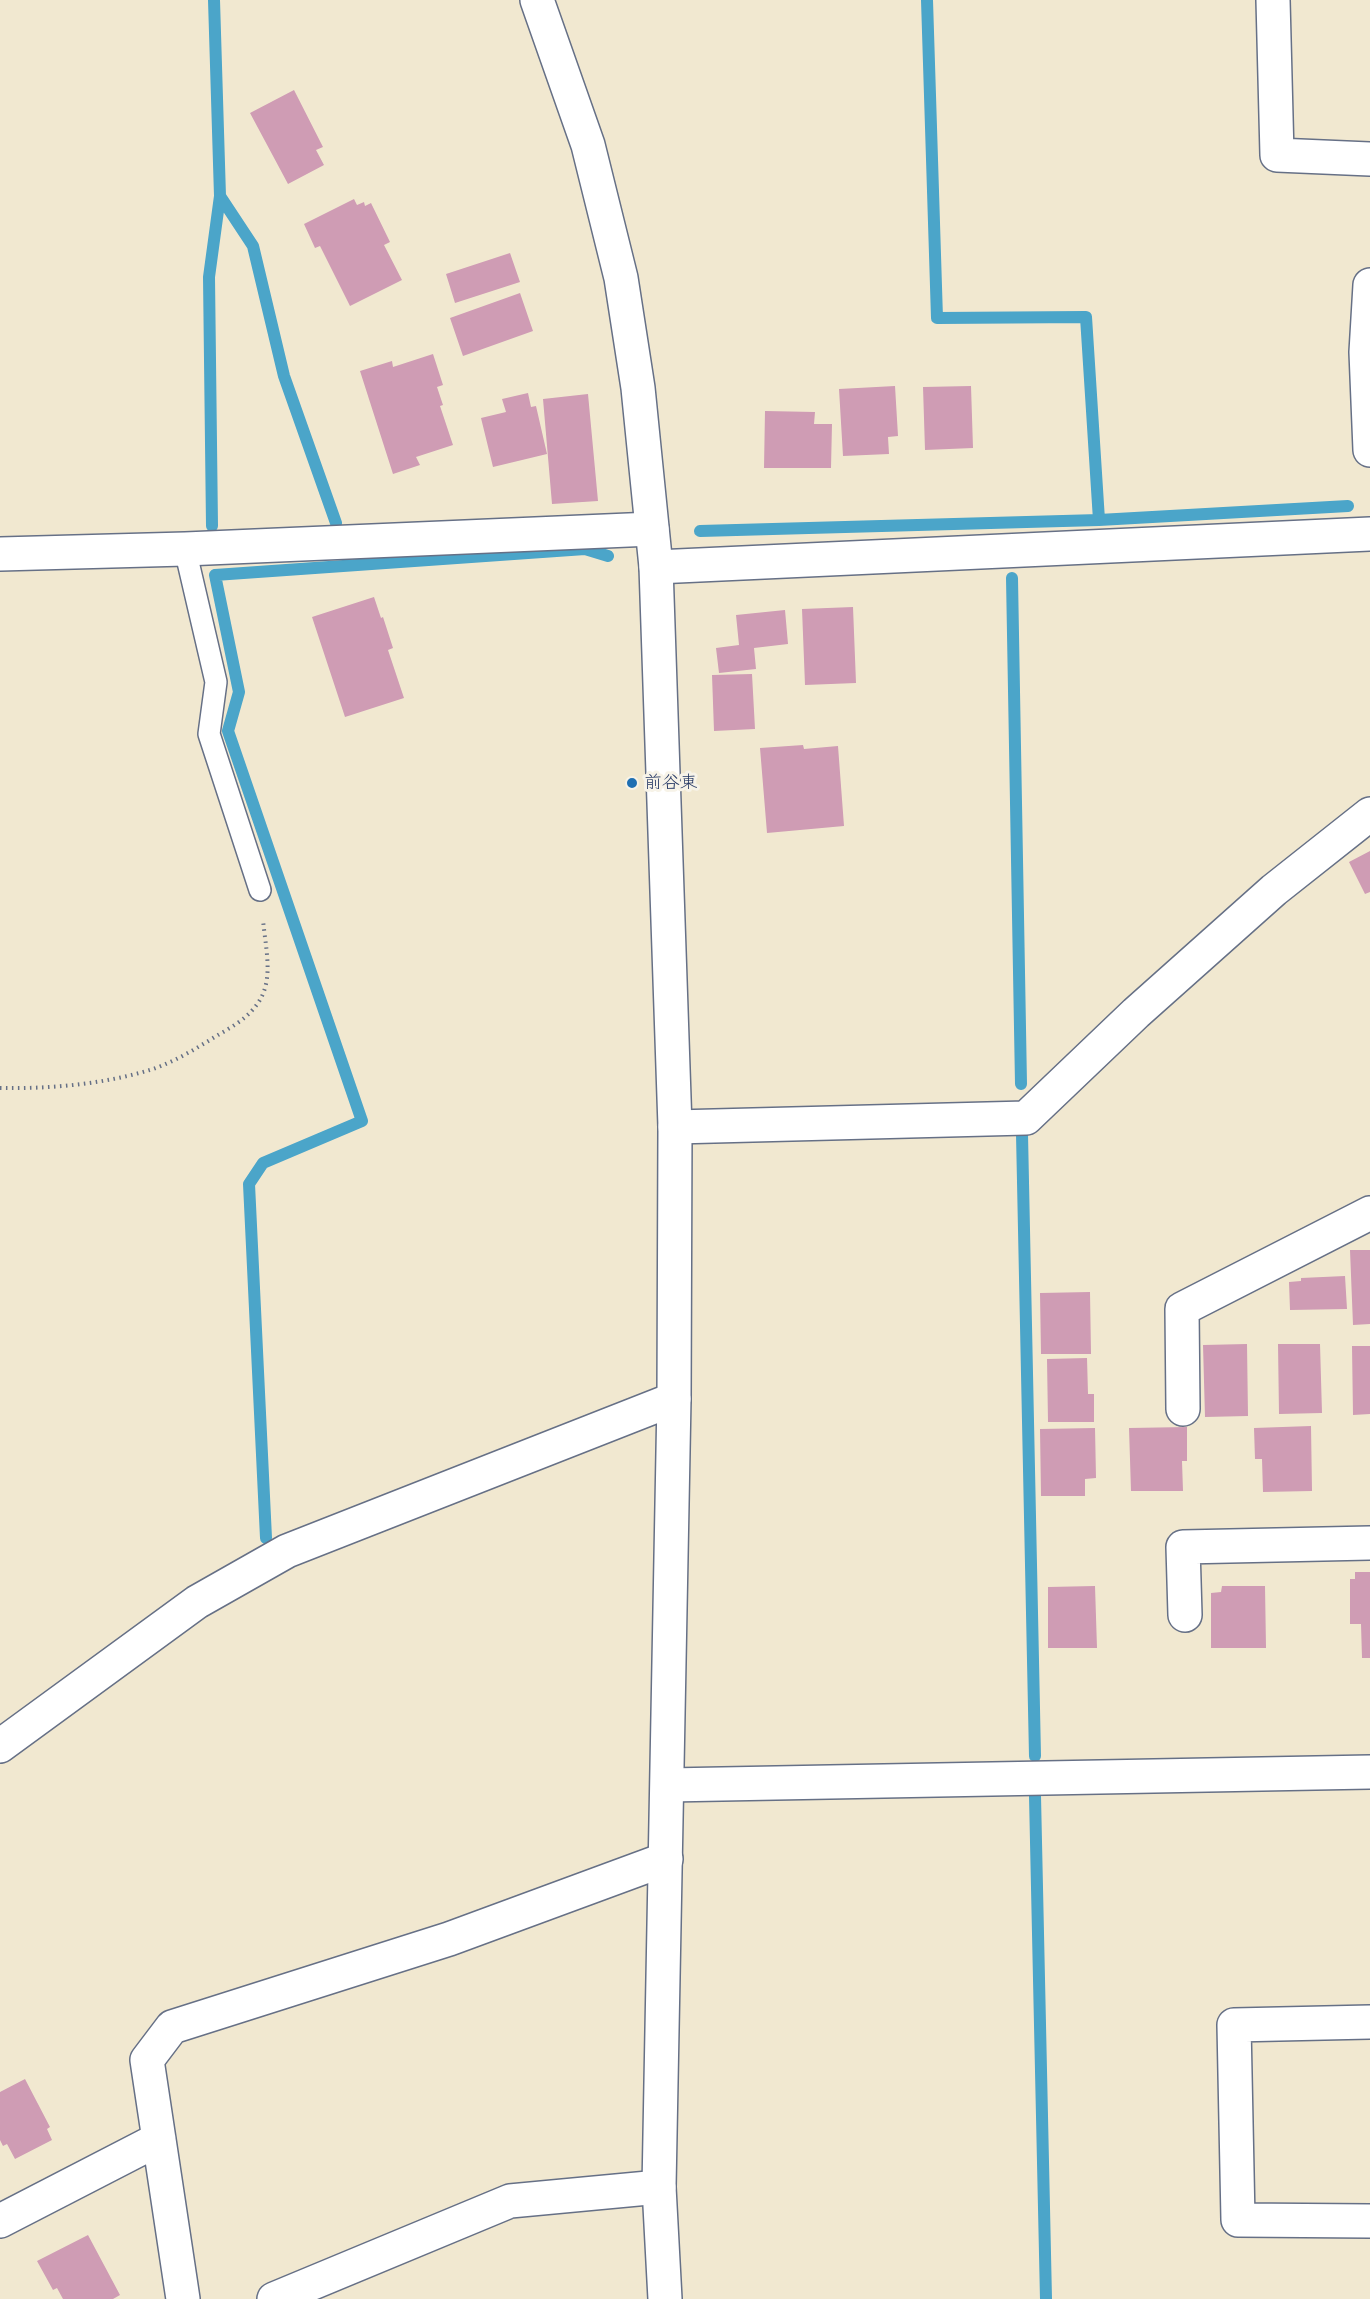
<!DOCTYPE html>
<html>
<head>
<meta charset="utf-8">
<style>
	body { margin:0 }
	canvas { display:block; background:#f1e8d0 }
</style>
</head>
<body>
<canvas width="1370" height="2299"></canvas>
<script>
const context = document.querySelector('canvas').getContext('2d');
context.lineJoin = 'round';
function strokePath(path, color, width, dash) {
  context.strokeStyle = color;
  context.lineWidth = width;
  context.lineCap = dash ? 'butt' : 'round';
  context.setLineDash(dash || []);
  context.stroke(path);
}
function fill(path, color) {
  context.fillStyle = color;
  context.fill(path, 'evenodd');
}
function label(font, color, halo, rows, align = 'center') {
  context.font = font + ' "Balsamiq Sans","Klee One",sans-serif';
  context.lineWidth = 6;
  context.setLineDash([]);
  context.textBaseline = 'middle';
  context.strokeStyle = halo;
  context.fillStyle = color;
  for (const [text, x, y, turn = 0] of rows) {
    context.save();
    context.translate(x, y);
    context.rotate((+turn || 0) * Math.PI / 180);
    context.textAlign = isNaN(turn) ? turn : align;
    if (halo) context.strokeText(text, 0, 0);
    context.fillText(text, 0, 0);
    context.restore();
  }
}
const stream = new Path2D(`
	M 927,0 L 937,318 L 1086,317 L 1099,520
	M 220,196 L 253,246 L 284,376 L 336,523
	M 212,526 L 209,277 L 220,196 L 214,0
	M 700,531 L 1099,520 L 1348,506
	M 1012,578 L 1021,1084
	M 1022,1134 L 1035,1756
	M 266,1538 L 249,1184 L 263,1163 L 362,1121 L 228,731 L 239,692 L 215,575 L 585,549 L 608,556
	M 1035,1796 L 1046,2299`);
const building = new Path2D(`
	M 294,90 L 323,147 L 316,150 L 324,165 L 288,184 L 250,113 Z
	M 354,199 L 357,205 L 364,202 L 365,206 L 371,203 L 390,242 L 384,245 L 402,280 L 350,306 L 320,246 L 315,248 L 304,224 Z
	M 510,253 L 520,282 L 455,303 L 446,274 Z
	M 520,293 L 533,331 L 463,356 L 450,318 Z
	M 433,354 L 443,385 L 437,387 L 443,405 L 440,406 L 453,445 L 416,457 L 420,465 L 393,474 L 360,371 L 392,361 L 393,367 Z
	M 895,386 L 898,436 L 888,437 L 889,454 L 843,456 L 839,389 Z
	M 971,386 L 973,448 L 925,450 L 923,387 Z
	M 528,393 L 531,407 L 536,406 L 547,454 L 493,467 L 481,418 L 506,412 L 502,399 Z
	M 588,394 L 598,501 L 552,504 L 543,399 Z
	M 765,411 L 815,412 L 814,424 L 832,424 L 831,468 L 764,468 Z
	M 374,597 L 381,618 L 383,617 L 393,648 L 388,650 L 404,698 L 345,717 L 312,617 Z
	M 853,607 L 856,683 L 805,685 L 802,609 Z
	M 785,610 L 788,644 L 754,648 L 756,669 L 719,673 L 716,648 L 739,645 L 736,615 Z
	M 752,674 L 755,729 L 714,731 L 712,675 Z
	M 803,745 L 804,749 L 838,746 L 844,826 L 767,833 L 760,748 Z
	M 1370,851 L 1370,892 L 1365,894 L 1349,862 Z
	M 1350,1250 L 1370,1250 L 1370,1324 L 1353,1325 Z
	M 1345,1276 L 1347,1309 L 1290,1310 L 1289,1282 L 1301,1281 L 1301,1278 Z
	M 1090,1292 L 1091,1354 L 1041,1354 L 1040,1293 Z
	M 1247,1344 L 1248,1416 L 1205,1417 L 1203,1345 Z
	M 1278,1344 L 1320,1344 L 1322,1413 L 1279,1414 Z
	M 1352,1346 L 1370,1346 L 1370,1414 L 1353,1415 Z
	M 1087,1358 L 1088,1394 L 1094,1394 L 1094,1422 L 1048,1422 L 1047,1359 Z
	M 1311,1426 L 1312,1491 L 1263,1492 L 1262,1459 L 1255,1459 L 1254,1428 Z
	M 1187,1427 L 1187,1461 L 1182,1461 L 1183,1491 L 1131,1491 L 1129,1428 Z
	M 1095,1428 L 1096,1478 L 1085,1479 L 1085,1496 L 1041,1496 L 1040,1429 Z
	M 1355,1572 L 1370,1572 L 1370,1658 L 1362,1658 L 1361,1624 L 1350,1624 L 1350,1579 L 1355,1579 Z
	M 1095,1586 L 1097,1648 L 1048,1648 L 1048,1587 Z
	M 1222,1586 L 1265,1586 L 1266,1648 L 1211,1648 L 1211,1593 L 1221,1592 Z
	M 25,2079 L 50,2127 L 47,2129 L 52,2140 L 15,2159 L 7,2144 L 3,2146 L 0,2140 L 0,2092 Z
	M 88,2235 L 120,2295 L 113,2299 L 63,2299 L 57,2288 L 53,2290 L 37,2261 Z`);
const path = new Path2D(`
	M 0,1088 C 51,1089 105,1084 153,1069 C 176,1061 197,1048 218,1035 C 237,1024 258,1012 265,988 C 271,968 265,942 263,920`);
const lane = new Path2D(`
	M 185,549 L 216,682 L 209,734 L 260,890`);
const street = new Path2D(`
	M 1273,0 L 1277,155 L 1370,159
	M 1370,285 L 1366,352 L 1370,450
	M 0,554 L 185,549 L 652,529
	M 656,567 L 1370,534
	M 675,1127 L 1026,1118 L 1136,1013 L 1274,890 L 1370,814
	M 1183,1409 L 1182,1309 L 1370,1213
	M 1185,1615 L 1183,1547 L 1370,1543
	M 0,1746 L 197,1602 L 287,1551 L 674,1399
	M 668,1785 L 1370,1772
	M 1370,2022 L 1234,2025 L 1238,2220 L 1370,2221
	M 0,2221 L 159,2139
	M 183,2299 L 147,2060 L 172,2027 L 449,1939 L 666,1859
	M 274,2299 L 510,2201 L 659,2187`);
const secondary = new Path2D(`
	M 537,0 L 588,145 L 621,278 L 638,388 L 656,567 L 675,1127 L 674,1399 L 659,2187 L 665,2299`);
const markers = [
	[632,783,6,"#1f6fb2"]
];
const poiNames = [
	["前谷東",644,783]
];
strokePath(stream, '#4ba5c9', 12);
fill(building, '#cf9cb4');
strokePath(lane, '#667086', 24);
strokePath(street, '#667086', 36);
strokePath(secondary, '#667086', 36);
strokePath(path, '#667086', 4, [1.5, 4.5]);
strokePath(lane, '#fff', 21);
strokePath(street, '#fff', 33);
strokePath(secondary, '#fff', 33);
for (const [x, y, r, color] of markers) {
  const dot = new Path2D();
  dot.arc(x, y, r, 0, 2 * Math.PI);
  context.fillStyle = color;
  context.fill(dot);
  strokePath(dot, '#f7f3e8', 2);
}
label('18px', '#1b2f5e', '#f7f3e8', poiNames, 'left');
</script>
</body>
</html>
